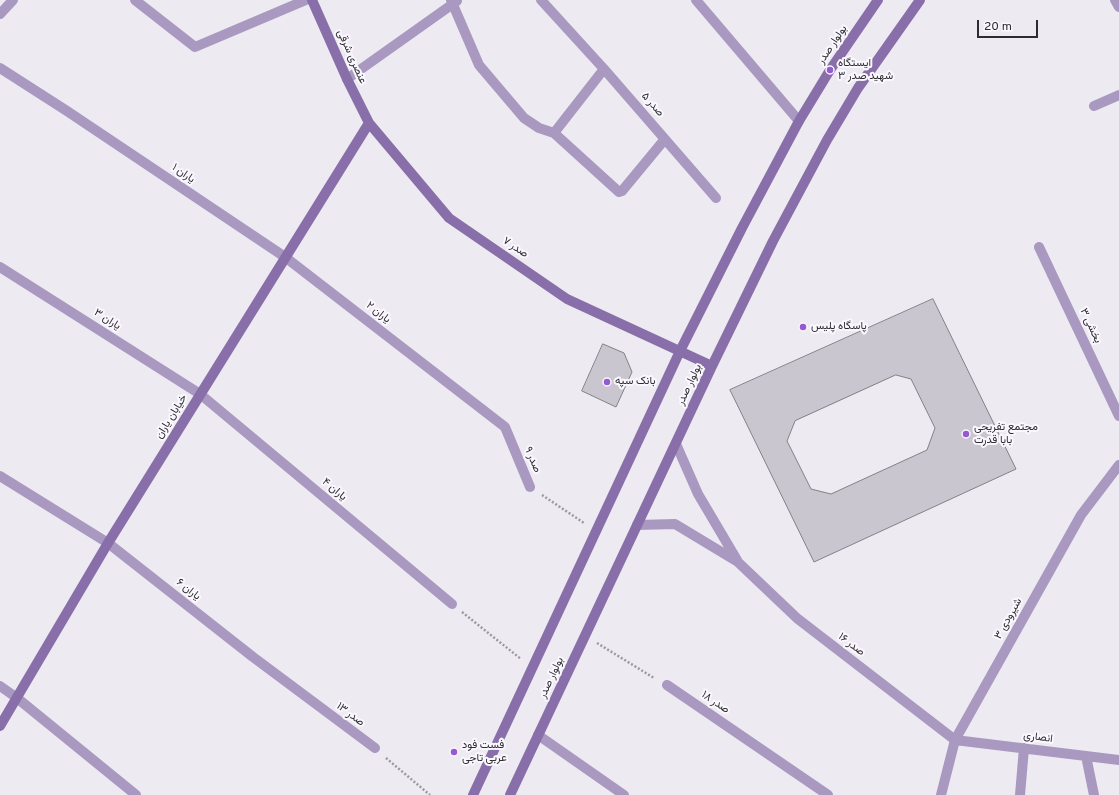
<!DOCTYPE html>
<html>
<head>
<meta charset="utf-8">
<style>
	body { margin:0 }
	#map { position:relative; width:1119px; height:795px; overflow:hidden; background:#edeaf2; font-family:Overpass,sans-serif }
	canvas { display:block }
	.scale { position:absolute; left:977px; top:20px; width:61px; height:18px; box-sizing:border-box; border:2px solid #2d2c2f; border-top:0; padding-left:5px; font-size:12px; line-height:14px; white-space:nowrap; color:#2d2c2f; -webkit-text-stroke:3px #faf7fe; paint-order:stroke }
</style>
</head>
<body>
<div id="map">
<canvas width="1119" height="795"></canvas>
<div class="scale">20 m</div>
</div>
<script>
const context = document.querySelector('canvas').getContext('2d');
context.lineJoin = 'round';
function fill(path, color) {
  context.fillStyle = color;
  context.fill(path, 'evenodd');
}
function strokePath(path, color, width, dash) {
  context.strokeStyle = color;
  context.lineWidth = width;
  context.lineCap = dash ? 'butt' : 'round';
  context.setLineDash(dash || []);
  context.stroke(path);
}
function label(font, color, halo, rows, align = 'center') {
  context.font = font + ' Overpass,Vazirmatn,sans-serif';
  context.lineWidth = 4;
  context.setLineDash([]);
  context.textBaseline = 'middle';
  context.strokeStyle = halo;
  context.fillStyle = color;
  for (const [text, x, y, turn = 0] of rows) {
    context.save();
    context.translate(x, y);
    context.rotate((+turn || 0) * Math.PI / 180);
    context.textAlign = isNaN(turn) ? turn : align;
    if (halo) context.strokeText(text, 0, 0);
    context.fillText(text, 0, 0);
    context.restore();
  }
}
const building = new Path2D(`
	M 933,299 L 1016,469 L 814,562 L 730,390 ZM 896,375 L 911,379 L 935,428 L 927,450 L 831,494 L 811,489 L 787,441 L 795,421 Z
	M 603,344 L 624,353 L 632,372 L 616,407 L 582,391 Z`);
const path = new Path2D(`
	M 542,495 L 584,523
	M 462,612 L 521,659
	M 597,643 L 654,678
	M 386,758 L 430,795`);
const street = new Path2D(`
	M 135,0 L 195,47 L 306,0
	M 451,0 L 479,65 L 524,118 L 539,128 L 554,133
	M 541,0 L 604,69 L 716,198
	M 696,0 L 799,121
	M 1115,0 L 1119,7
	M 0,14 L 13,0
	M 0,68 L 67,111 L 285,257 L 505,427 L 530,487
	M 604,69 L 554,133 L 619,192 L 622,191 L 665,139
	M 347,79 L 457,1
	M 1094,106 L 1119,95
	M 1039,247 L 1119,416
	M 0,267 L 200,394 L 452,604
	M 676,444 L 698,494 L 737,560
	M 0,476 L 108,543 L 253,657 L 375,748
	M 637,525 L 675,524 L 738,562 L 798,619 L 955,740 L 1119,760
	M 667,685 L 828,795
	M 0,686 L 17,698 L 136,795
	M 538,735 L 624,795
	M 1086,756 L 1094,795
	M 941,795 L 955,740 L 1081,515 L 1119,465
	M 1020,795 L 1024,748`);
const secondary = new Path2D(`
	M 312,0 L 347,79 L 369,123 L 449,218 L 567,299 L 712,366
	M 0,726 L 108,543 L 369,123
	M 473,795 L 680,351 L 742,228 L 799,121 L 830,70 L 878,0
	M 510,795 L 712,366 L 773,241 L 827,140 L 858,88 L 920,0`);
const markers = [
	[830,70,4,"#945ad1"],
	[803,327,4,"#945ad1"],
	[607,382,4,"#945ad1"],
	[966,434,4,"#945ad1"],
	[454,752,4,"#945ad1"]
];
const streetNames = [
	["بولوار صدر",833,45,-56],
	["عنصری شرقی",351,57,66],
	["صدر ۵",652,105,49],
	["یاران ۱",183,174,34],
	["صدر ۷",515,248,34],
	["یاران ۲",378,313,38],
	["یاران ۳",107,320,32],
	["بخشی ۳",1090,326,65],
	["بولوار صدر",690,385,-65],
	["خیابان یاران",172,417,-58],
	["صدر ۹",532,460,67],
	["یاران ۴",334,490,40],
	["یاران ۶",188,590,38],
	["شیرودی ۳",1009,619,-61],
	["صدر ۱۶",851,645,38],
	["بولوار صدر",552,678,-65],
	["صدر ۱۸",715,703,34],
	["صدر ۱۳",350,715,37],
	["انصاری",1038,738,7]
];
const poiNames = [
	["ایستگاه",838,64],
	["شهید صدر ۳",838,77],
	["پاسگاه پلیس",811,327],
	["بانک سپه",615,382],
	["مجتمع تفریحی",974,428],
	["بابا قدرت",974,441],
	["فست فود",462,746],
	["عربی تاجی",462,759]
];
fill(building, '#cac6cf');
strokePath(building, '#838087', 1);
strokePath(path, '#9b999e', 2.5, [2, 2]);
strokePath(street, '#a998c0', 10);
strokePath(secondary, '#896fa9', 10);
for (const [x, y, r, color] of markers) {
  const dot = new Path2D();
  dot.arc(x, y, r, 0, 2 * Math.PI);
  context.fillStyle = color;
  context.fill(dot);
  strokePath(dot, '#faf7fe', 1.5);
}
label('11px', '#2d2c2f', '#faf7fe', streetNames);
label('11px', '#2d2c2f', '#faf7fe', poiNames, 'left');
</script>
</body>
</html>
